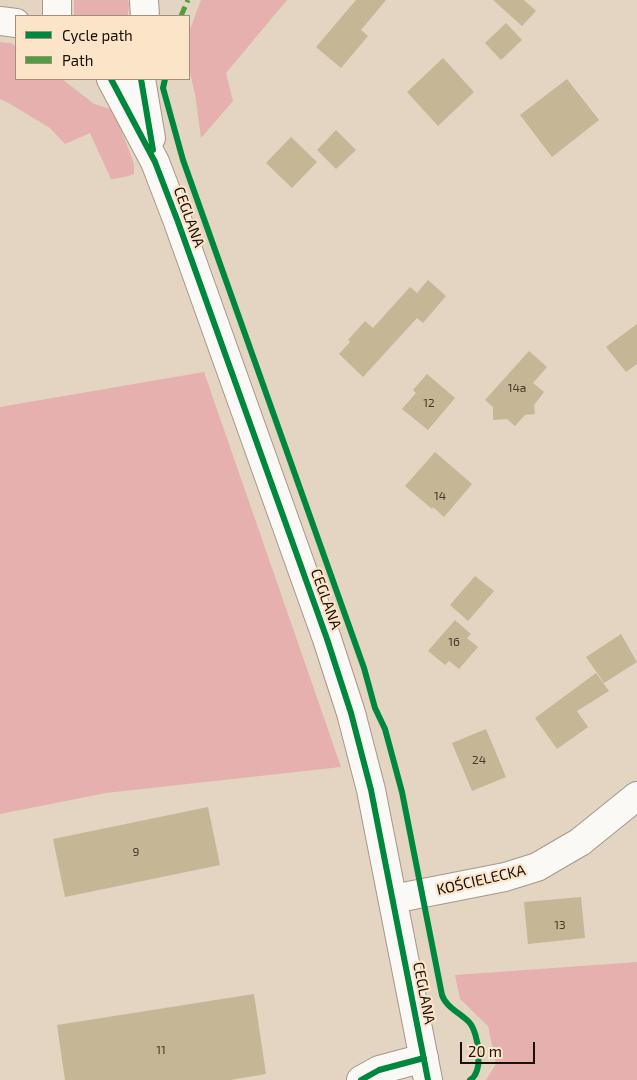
<!DOCTYPE html>
<html>
<head>
<meta charset="utf-8">
<style>
	body { margin:0 }
	#map { position:relative; width:637px; height:1080px; overflow:hidden; background:#e4d4c2; font-family:"Exo 2",sans-serif }
	canvas { display:block }
	.legend { position:absolute; left:15px; top:15px; width:175px; height:65px; box-sizing:border-box; background:#fce4c8; border:1px solid #a28f7a; margin:0; padding:6px 9px; list-style:none; font-size:15px; color:#1a1005 }
	.legend li { display:flex; align-items:center; gap:10px; height:25px }
	.legend b { width:25px; border:1px solid #a28f7a }
	.scale { position:absolute; left:460px; top:1042px; width:75px; height:22px; box-sizing:border-box; border:2px solid #1a1005; border-top:0; padding-left:6px; font-size:15px; line-height:18px; white-space:nowrap; color:#1a1005; -webkit-text-stroke:4px #fce4c8; paint-order:stroke }
</style>
</head>
<body>
<div id="map">
<canvas width="637" height="1080"></canvas>
<ul class="legend">
<li><b style="height:6px;background:#00873e"></b>Cycle path</li>
<li><b style="height:6px;background:#4fa03d"></b>Path</li>
</ul>
<div class="scale">20 m</div>
</div>
<script>
const context = document.querySelector('canvas').getContext('2d');
context.lineJoin = 'round';
function fill(path, color) {
  context.fillStyle = color;
  context.fill(path, 'evenodd');
}
function strokePath(path, color, width, dash) {
  context.strokeStyle = color;
  context.lineWidth = width;
  context.lineCap = dash ? 'butt' : 'round';
  context.setLineDash(dash || []);
  context.stroke(path);
}
function label(font, color, halo, rows, align = 'center') {
  context.font = font + ' "Exo 2",sans-serif';
  context.lineWidth = 4.5;
  context.setLineDash([]);
  context.textBaseline = 'middle';
  context.strokeStyle = halo;
  context.fillStyle = color;
  for (const [text, x, y, turn = 0] of rows) {
    context.save();
    context.translate(x, y);
    context.rotate((+turn || 0) * Math.PI / 180);
    context.textAlign = isNaN(turn) ? turn : align;
    if (halo) context.strokeText(text, 0, 0);
    context.fillText(text, 0, 0);
    context.restore();
  }
}
const green = new Path2D(`
	M 74,0 L 128,0 L 129,4 L 128,16 L 74,16 Z
	M 201,0 L 287,0 L 226,73 L 233,101 L 201,138 L 195,94 L 189,68 L 189,32 Z
	M 0,42 L 11,43 L 16,47 L 16,79 L 62,79 L 94,104 L 114,110 L 134,164 L 134,174 L 125,177 L 111,179 L 90,133 L 65,144 L 50,128 L 7,102 L 0,99 Z
	M 204,372 L 341,767 L 106,793 L 0,814 L 0,407 Z
	M 637,962 L 637,1080 L 486,1080 L 496,1064 L 488,1026 L 460,999 L 455,975 Z`);
const building = new Path2D(`
	M 356,0 L 386,0 L 361,30 L 368,36 L 341,68 L 316,47 Z
	M 493,0 L 524,0 L 536,11 L 522,26 Z
	M 506,23 L 522,40 L 501,60 L 485,43 Z
	M 443,58 L 474,92 L 438,126 L 407,92 Z
	M 567,79 L 599,120 L 552,157 L 520,115 Z
	M 336,130 L 356,150 L 336,169 L 317,150 Z
	M 291,137 L 317,162 L 292,188 L 266,163 Z
	M 428,280 L 446,296 L 423,323 L 417,318 L 363,377 L 339,354 L 350,342 L 348,340 L 365,321 L 373,328 L 410,287 L 417,293 Z
	M 637,324 L 637,364 L 626,372 L 606,347 Z
	M 529,351 L 547,367 L 533,383 L 544,392 L 534,405 L 535,414 L 525,415 L 515,426 L 507,419 L 493,420 L 493,407 L 485,400 Z
	M 427,374 L 455,398 L 428,430 L 402,409 L 416,393 L 413,390 Z
	M 435,452 L 472,484 L 444,517 L 433,507 L 432,509 L 405,486 Z
	M 475,576 L 494,591 L 468,621 L 450,605 Z
	M 455,620 L 471,634 L 467,638 L 478,647 L 459,669 L 449,661 L 445,665 L 428,651 Z
	M 621,634 L 637,662 L 604,683 L 586,657 Z
	M 596,673 L 609,691 L 577,711 L 588,727 L 557,749 L 535,718 Z
	M 486,729 L 506,777 L 472,791 L 452,743 Z
	M 208,807 L 220,865 L 65,897 L 53,839 Z
	M 581,897 L 585,938 L 528,944 L 524,902 Z
	M 254,994 L 266,1074 L 230,1080 L 65,1080 L 57,1025 Z`);
const minor = new Path2D(`
	M 393,899 L 505,877 L 537,867 L 580,842 L 637,796
	M 361,1080 L 379,1070 L 424,1058`);
const tertiary = new Path2D(`
	M 144,0 L 145,16
	M 57,16 L 57,0
	M 0,21 L 16,23
	M 111,79 L 155,162 L 178,222 L 327,639 L 351,713 L 371,790 L 428,1080
	M 141,79 L 151,138`);
const quiet = new Path2D(`
	M 181,16 L 188,0`);
const cycleway = new Path2D(`
	M 111,79 L 155,162 L 178,222 L 327,639 L 351,713 L 371,790 L 428,1080
	M 141,79 L 153,150
	M 165,79 L 163,88 L 183,160 L 364,668 L 375,708 L 385,729 L 402,792 L 442,995 C 446,1007 460,1013 469,1022 C 479,1033 484,1072 470,1080
	M 361,1080 L 379,1070 L 424,1058`);
const numberNames = [
	["14a",517,388],
	["12",429,403],
	["14",440,496],
	["16",454,642],
	["24",479,760],
	["9",136,852],
	["13",560,925],
	["11",161,1050]
];
const streetNames = [
	["CEGLANA",189,217,70],
	["CEGLANA",326,599,70],
	["KOŚCIELECKA",481,880,-13],
	["CEGLANA",424,993,79]
];
fill(green, '#e6b0ae');
fill(building, '#c5b696');
strokePath(minor, '#a4988a', 30);
strokePath(tertiary, '#a4988a', 30);
strokePath(minor, '#fbf9f6', 28);
strokePath(tertiary, '#fbf9f6', 28);
strokePath(quiet, '#4fa03d', 5, [10, 5]);
strokePath(cycleway, '#00873e', 6);
label('12px', '#453a29', null, numberNames);
label('15px', '#1a1005', '#fce4c8', streetNames);
</script>
</body>
</html>
